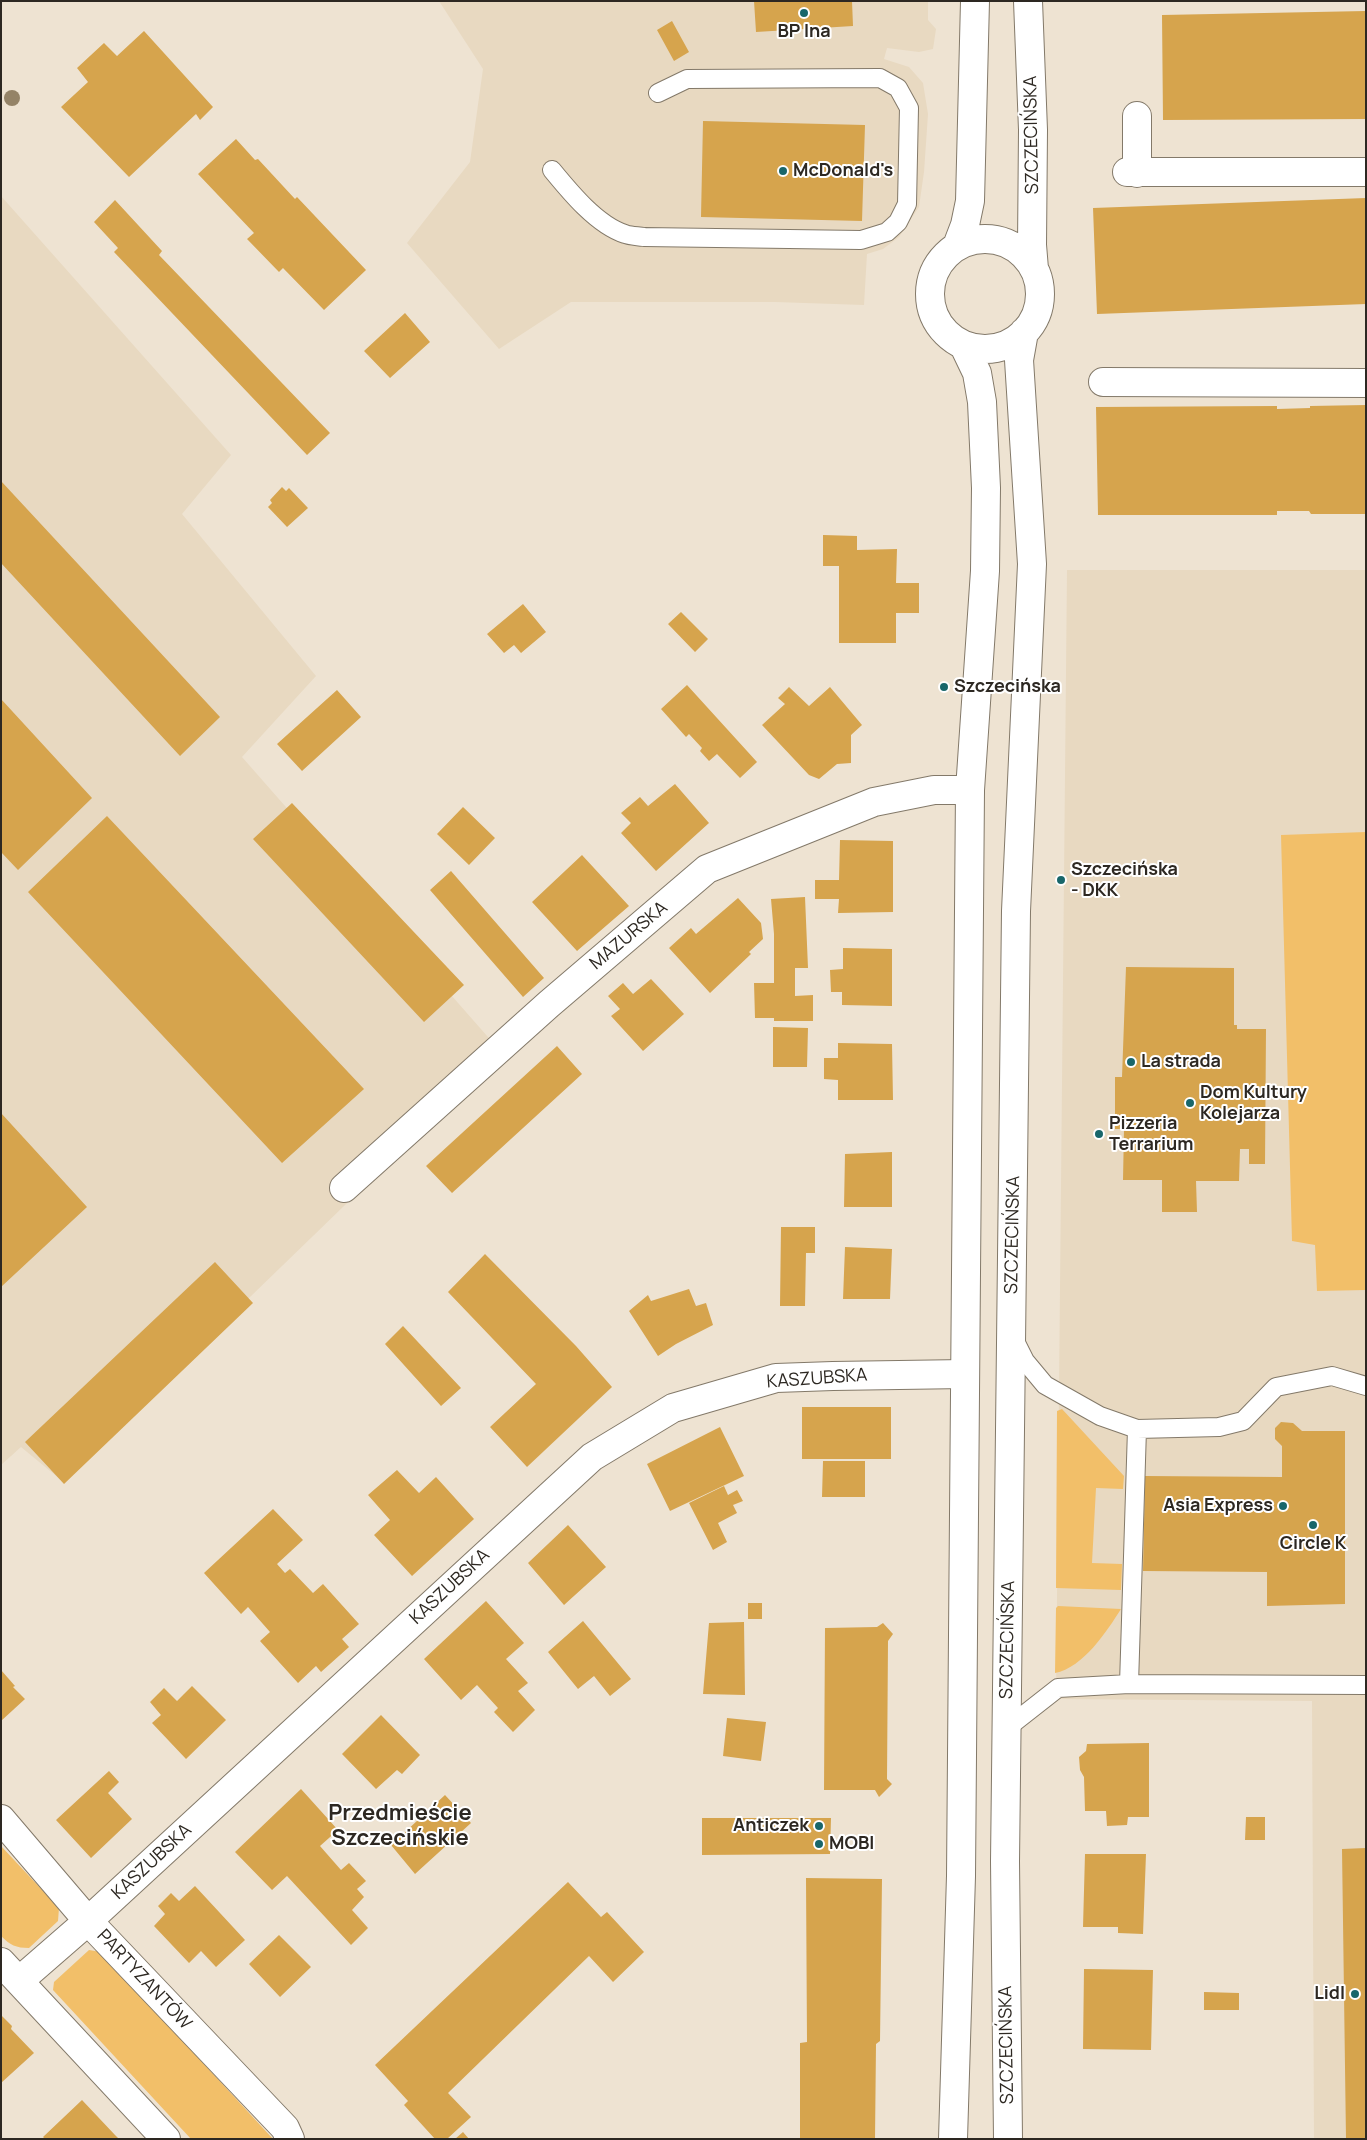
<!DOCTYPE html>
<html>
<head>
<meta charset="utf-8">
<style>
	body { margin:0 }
	#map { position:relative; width:1367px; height:2140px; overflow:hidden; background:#eee3d2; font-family:Manrope,sans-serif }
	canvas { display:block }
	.frame { position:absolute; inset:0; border:2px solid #2d2822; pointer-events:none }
</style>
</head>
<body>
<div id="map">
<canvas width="1367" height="2140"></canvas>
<div class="frame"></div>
</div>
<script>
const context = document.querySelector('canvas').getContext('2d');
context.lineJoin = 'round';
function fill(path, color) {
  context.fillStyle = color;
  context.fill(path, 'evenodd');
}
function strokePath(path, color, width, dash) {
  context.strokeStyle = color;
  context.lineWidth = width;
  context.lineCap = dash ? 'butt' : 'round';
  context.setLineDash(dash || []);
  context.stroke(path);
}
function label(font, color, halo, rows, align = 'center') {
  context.font = font + ' Manrope,sans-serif';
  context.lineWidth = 4;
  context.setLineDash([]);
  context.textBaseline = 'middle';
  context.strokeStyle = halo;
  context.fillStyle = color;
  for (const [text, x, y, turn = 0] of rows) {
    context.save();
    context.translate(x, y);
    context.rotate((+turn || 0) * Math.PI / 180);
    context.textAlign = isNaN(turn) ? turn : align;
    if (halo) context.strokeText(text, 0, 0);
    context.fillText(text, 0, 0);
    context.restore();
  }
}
const built = new Path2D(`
	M 439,1 L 928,1 L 928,20 L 936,29 L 933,49 L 919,52 L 887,48 L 884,59 L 909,67 L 923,83 L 928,114 L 924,172 L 919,207 L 899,237 L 883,249 L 867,254 L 864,305 L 775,302 L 571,302 L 499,349 L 407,243 L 470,162 L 483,69 Z
	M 1,196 L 231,455 L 182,514 L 316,676 L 242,757 L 502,1053 L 61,1480 L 21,1447 L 1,1465 Z
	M 1067,570 L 1366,570 L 1366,2139 L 1314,2139 L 1312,1701 L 1056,1699 Z`);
const green = new Path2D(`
	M 1366,832 L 1366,1290 L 1317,1291 L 1315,1245 L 1292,1241 L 1281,835 Z
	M 1062,1409 L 1124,1476 L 1123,1489 L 1096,1488 L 1092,1563 L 1122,1564 L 1121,1590 L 1056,1588 L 1057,1411 Z
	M 1058,1606 L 1121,1609 C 1107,1631 1083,1668 1055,1673 L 1056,1608 Z
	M 1,1846 L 59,1908 L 58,1921 L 29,1948 C 16,1948 10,1945 1,1936 Z
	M 89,1950 L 101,1952 L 273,2139 L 191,2139 L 53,1990 L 54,1982 Z`);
const building = new Path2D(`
	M 754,1 L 852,1 L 853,26 L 756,32 Z
	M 1366,11 L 1366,119 L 1163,120 L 1162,15 Z
	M 672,21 L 689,52 L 674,61 L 657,30 Z
	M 144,31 L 213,107 L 200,120 L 196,114 L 129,177 L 61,107 L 88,82 L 77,68 L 104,43 L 117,56 Z
	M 703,121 L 865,125 L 862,221 L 701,217 Z
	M 236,139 L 255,160 L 258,159 L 295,199 L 297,197 L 366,270 L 324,310 L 283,268 L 279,272 L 247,239 L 254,233 L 198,174 Z
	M 1366,198 L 1366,304 L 1097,314 L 1093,208 Z
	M 115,200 L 162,251 L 159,255 L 330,433 L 307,455 L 114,252 L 118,248 L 94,222 Z
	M 405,313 L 430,342 L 390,378 L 364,351 Z
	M 1366,405 L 1366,514 L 1311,514 L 1309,511 L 1277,511 L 1277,515 L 1098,515 L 1096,407 L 1277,406 L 1277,409 L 1310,408 L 1310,406 Z
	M 1,481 L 220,717 L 180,756 L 1,563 Z
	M 282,487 L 286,491 L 289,488 L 308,508 L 287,527 L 268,507 L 272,503 L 270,500 Z
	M 823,535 L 857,536 L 857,550 L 897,549 L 896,583 L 919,583 L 919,613 L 896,613 L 896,643 L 839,643 L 839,566 L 823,566 Z
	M 523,604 L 546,632 L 521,653 L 514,645 L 504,653 L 487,634 Z
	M 681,612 L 708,639 L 695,652 L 668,624 Z
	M 687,685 L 757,762 L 740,778 L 717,754 L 709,761 L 700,751 L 702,748 L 689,734 L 686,737 L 661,709 Z
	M 789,687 L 809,706 L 830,687 L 862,725 L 851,735 L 851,763 L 837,764 L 819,779 L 809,775 L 762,725 L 785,704 L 778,698 Z
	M 337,690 L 361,717 L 302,771 L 277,744 Z
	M 1,699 L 92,798 L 18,870 L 1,852 Z
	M 675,784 L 709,823 L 656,871 L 621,833 L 631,823 L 621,813 L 640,797 L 648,806 Z
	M 292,803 L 464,985 L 424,1022 L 253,839 Z
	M 463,807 L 495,838 L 469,865 L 437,834 Z
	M 107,816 L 364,1089 L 282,1163 L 28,892 Z
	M 840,840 L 893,841 L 893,912 L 838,913 L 839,899 L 815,899 L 815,880 L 839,880 Z
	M 582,855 L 629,906 L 577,951 L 532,902 Z
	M 451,871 L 544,978 L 523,997 L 430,890 Z
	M 805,897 L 808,968 L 795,968 L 795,996 L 813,995 L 813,1021 L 774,1021 L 774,1018 L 755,1018 L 754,983 L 774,983 L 774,934 L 771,899 Z
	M 738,898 L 761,923 L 763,939 L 749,952 L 751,954 L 710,993 L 669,948 L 691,928 L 696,934 Z
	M 843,948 L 892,949 L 892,1006 L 842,1005 L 842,992 L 831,992 L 830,970 L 843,969 Z
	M 1126,967 L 1234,968 L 1234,1025 L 1237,1025 L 1237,1029 L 1266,1029 L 1265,1164 L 1249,1164 L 1249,1149 L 1240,1149 L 1239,1181 L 1196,1181 L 1197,1212 L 1162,1212 L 1162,1180 L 1123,1180 L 1124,1129 L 1115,1129 L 1115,1077 L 1122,1077 Z
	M 651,979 L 684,1014 L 643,1051 L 611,1016 L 620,1009 L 608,996 L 623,983 L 633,994 Z
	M 773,1027 L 808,1028 L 807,1067 L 773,1067 Z
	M 838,1043 L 892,1044 L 893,1100 L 838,1100 L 838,1080 L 824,1079 L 824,1058 L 838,1058 Z
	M 557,1046 L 582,1074 L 452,1193 L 426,1166 Z
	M 1,1113 L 87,1207 L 1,1287 Z
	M 892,1152 L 892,1207 L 844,1207 L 845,1154 Z
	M 781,1227 L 815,1227 L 815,1253 L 806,1253 L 805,1306 L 780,1306 Z
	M 845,1247 L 892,1249 L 890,1299 L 843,1299 Z
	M 485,1254 L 576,1346 L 612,1387 L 527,1467 L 490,1427 L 536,1384 L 448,1292 Z
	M 215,1262 L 253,1303 L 64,1484 L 25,1442 Z
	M 689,1289 L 696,1306 L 706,1303 L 713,1325 L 676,1344 L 658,1356 L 629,1311 L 648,1295 L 651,1301 Z
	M 403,1326 L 461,1388 L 441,1406 L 385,1344 Z
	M 802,1407 L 891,1407 L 891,1459 L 802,1459 Z
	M 1281,1422 L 1293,1423 L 1302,1431 L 1345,1431 L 1345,1604 L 1267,1606 L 1267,1572 L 1143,1571 L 1145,1476 L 1282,1477 L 1282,1446 L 1275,1439 L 1275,1428 Z
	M 720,1427 L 744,1476 L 670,1511 L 647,1464 Z
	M 823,1461 L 865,1461 L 865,1497 L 822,1497 Z
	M 397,1470 L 419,1493 L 436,1477 L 474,1519 L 412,1576 L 374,1535 L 390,1520 L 368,1495 Z
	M 724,1486 L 728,1495 L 737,1490 L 743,1501 L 733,1505 L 737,1513 L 718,1523 L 727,1542 L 713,1550 L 689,1503 Z
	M 273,1509 L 303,1540 L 277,1564 L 285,1573 L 290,1569 L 313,1593 L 323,1584 L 359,1624 L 342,1639 L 349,1647 L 321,1672 L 316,1666 L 298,1683 L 260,1641 L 270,1632 L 248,1607 L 241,1614 L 204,1573 Z
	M 568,1525 L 606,1567 L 564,1605 L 528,1563 Z
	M 486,1601 L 524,1643 L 506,1659 L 528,1683 L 518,1691 L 535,1710 L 513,1732 L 494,1712 L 498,1708 L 477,1685 L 461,1700 L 424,1659 Z
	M 748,1603 L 762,1603 L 762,1619 L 748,1619 Z
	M 583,1621 L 631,1679 L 610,1696 L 594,1676 L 578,1689 L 548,1652 Z
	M 744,1622 L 745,1695 L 703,1694 L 709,1623 Z
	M 883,1623 L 893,1634 L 888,1641 L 887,1779 L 892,1784 L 879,1797 L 875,1790 L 824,1790 L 825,1628 L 877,1627 Z
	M 1,1670 L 15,1686 L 13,1687 L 25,1699 L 1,1721 Z
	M 192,1686 L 226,1720 L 186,1759 L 152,1723 L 161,1715 L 150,1702 L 164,1688 L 177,1701 Z
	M 381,1715 L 420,1755 L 402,1774 L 397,1770 L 376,1789 L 342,1754 Z
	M 727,1718 L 766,1722 L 761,1761 L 723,1756 Z
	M 1149,1743 L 1149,1817 L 1128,1817 L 1127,1825 L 1107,1826 L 1106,1811 L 1085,1811 L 1084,1777 L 1080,1770 L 1079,1757 L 1086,1751 L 1087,1744 Z
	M 109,1771 L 119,1782 L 108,1793 L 132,1819 L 91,1858 L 56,1820 Z
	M 301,1789 L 338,1830 L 320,1846 L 341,1870 L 349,1863 L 366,1881 L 357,1889 L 364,1897 L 352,1910 L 368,1928 L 351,1945 L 287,1876 L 272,1890 L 235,1852 Z
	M 445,1795 L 471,1823 L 415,1874 L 391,1845 Z
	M 1246,1817 L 1265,1817 L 1265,1840 L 1245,1840 Z
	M 702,1818 L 831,1818 L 830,1854 L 702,1855 Z
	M 1366,1848 L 1366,2139 L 1346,2139 L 1342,1849 Z
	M 1085,1854 L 1146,1854 L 1143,1934 L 1118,1933 L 1118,1927 L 1083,1927 Z
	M 806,1878 L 882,1879 L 880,2041 L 876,2044 L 875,2139 L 800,2139 L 800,2043 L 807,2042 Z
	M 568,1882 L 601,1917 L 607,1912 L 644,1952 L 613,1982 L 589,1956 L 448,2093 L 471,2117 L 447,2139 L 435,2139 L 404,2105 L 408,2101 L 375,2065 Z
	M 195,1886 L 245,1940 L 216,1967 L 201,1951 L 189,1963 L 154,1926 L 165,1914 L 158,1906 L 171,1893 L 179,1901 Z
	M 279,1935 L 311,1967 L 280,1997 L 249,1964 Z
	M 1084,1969 L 1153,1970 L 1151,2050 L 1083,2049 Z
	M 1204,1992 L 1239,1993 L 1239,2010 L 1204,2010 Z
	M 1,2015 L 12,2026 L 11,2029 L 34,2053 L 1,2083 Z
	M 82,2100 L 115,2135 L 119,2139 L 45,2139 L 43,2137 Z
	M 463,2132 L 469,2139 L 455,2139 Z`);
const lane = new Path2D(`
	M 552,170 C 570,192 597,225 625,234 C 630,236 638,236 644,237 L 861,240 L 887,232 L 898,222 L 907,204 L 909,108 L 898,88 L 880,78 L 687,79 L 658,93
	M 1014,1339 L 1025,1361 L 1045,1385 L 1100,1416 L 1137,1429 L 1219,1427 L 1243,1421 L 1276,1387 L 1332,1376 L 1366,1386
	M 1129,1684 L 1137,1429
	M 1007,1728 L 1058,1688 L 1129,1684 L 1366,1685`);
const street = new Path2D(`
	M 1137,116 L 1137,173
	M 1127,172 L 1366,172
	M 1103,382 L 1366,383
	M 344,1188 L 549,1004 L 707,869 L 874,802 L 934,790 L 970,790
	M 1,1819 L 88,1921 L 285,2128 L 290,2139
	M 1,1962 L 166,2139
	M 19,1981 L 88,1921 L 592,1457 L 673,1408 L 776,1378 L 833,1376 L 965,1374`);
const secondary = new Path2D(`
	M 1028,1 L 1033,130 L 1032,245 L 1034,269
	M930 294a55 55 0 1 1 110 0a55 55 0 1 1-110 0Z
	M 957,246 L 965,225 L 970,201 L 975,1
	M 953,2139 L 961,1876 L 970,790 L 985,571 L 986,488 L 982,402 L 977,373 L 964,346
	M 1008,2139 L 1005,1861 L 1016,911 L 1032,564 L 1019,360 L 1024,332`);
const trees = [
	[12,98]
];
const markers = [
	[804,13,5,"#18666a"],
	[783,171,5,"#18666a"],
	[944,687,5,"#18666a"],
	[1061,880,5,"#18666a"],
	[1131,1062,5,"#18666a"],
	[1190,1103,5,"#18666a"],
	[1099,1134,5,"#18666a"],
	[1283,1506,5,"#18666a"],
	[1313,1525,5,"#18666a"],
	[819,1826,5,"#18666a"],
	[819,1844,5,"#18666a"],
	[1355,1994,5,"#18666a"]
];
const poiNames = [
	["BP Ina",804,32,"center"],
	["McDonald's",793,171],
	["Szczecińska",954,687],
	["Szczecińska",1071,870],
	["- DKK",1071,891],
	["La strada",1141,1062],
	["Dom Kultury",1200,1093],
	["Kolejarza",1200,1114],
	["Pizzeria",1109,1124],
	["Terrarium",1109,1145],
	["Asia Express",1273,1506,"right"],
	["Circle K",1313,1544,"center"],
	["Anticzek",809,1826,"right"],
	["MOBI",829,1844],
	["Lidl",1345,1994,"right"]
];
const streetNames = [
	["SZCZECIŃSKA",1032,135,-91],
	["MAZURSKA",629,936,-40],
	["SZCZECIŃSKA",1013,1235,-89],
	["KASZUBSKA",817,1379,-4],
	["KASZUBSKA",450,1587,-43],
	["SZCZECIŃSKA",1008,1640,-89],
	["KASZUBSKA",152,1862,-43],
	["PARTYZANTÓW",144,1980,47],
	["SZCZECIŃSKA",1007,2045,-91]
];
const districtNames = [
	["Przedmieście",400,1814],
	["Szczecińskie",400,1839]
];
fill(built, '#e8d9c1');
fill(green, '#f2bf69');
fill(building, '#d6a44d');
strokePath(lane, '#837969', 20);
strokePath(street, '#837969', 30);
strokePath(secondary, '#837969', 30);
strokePath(lane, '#fff', 18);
strokePath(street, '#fff', 28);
strokePath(secondary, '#fff', 28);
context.fillStyle = '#948367';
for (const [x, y] of trees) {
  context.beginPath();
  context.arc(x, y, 8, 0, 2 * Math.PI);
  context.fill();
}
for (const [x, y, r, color] of markers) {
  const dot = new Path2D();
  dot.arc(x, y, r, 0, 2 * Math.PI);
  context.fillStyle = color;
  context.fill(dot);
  strokePath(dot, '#fff', 2);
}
label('bold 18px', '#2d2822', '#fff', poiNames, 'left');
label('18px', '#2d2822', '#fff', streetNames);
label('bold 22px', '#2d2822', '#fff', districtNames);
</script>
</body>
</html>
